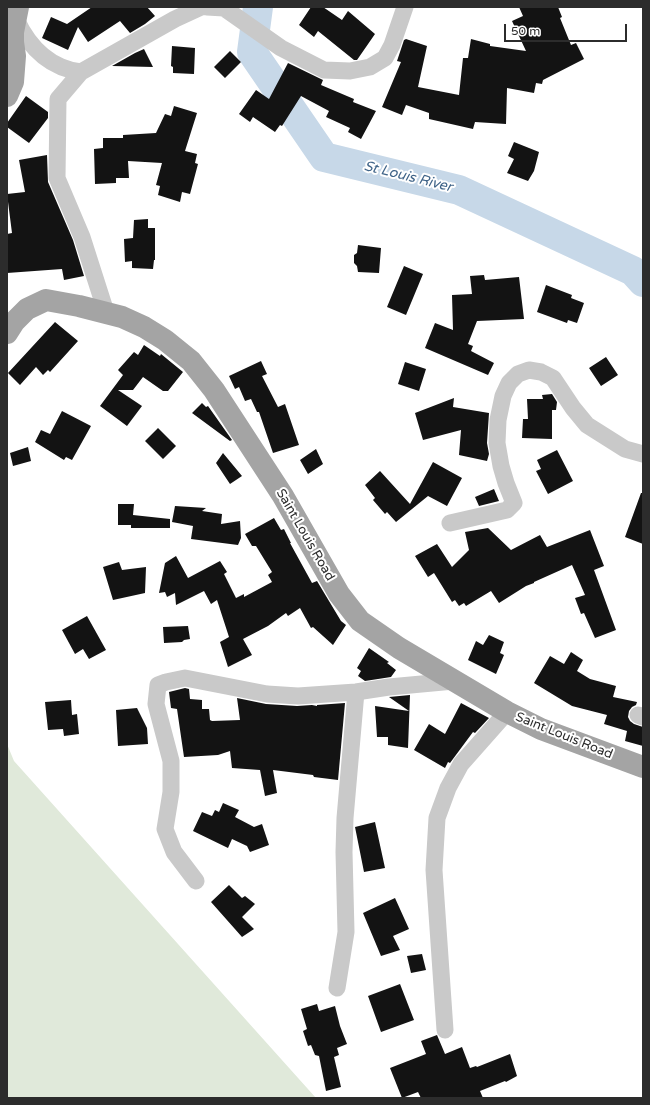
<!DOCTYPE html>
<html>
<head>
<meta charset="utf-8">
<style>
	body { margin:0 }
	#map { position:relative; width:650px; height:1105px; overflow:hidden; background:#fff; font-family:"Varela Round",sans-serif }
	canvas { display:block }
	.frame { position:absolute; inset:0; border:8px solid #2c2c2c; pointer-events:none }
	.scale { position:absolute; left:504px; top:24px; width:123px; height:18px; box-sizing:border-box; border:2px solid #2c2c2c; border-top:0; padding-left:5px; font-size:12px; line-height:14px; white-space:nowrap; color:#2c2c2c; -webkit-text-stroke:3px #fff; paint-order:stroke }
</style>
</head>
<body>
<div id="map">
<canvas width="650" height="1105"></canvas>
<div class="frame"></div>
<div class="scale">50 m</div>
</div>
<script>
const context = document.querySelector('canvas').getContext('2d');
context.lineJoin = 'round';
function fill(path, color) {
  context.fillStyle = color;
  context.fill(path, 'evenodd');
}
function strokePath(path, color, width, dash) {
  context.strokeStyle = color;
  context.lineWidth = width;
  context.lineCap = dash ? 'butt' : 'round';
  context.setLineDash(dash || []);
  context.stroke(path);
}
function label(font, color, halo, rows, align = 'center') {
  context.font = font + ' "Varela Round",sans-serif';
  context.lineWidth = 4;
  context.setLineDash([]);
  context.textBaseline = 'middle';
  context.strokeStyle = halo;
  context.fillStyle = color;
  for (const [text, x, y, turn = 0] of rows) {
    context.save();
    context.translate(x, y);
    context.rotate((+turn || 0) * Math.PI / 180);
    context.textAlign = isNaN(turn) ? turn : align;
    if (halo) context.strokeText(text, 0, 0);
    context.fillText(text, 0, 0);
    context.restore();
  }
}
const green = new Path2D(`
	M 7,744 L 14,761 L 316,1098 L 7,1098 Z`);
const river = new Path2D(`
	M 258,7 L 252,52 L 324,157 L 459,190 L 633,271 L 643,282`);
const building = new Path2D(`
	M 92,7 L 147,7 L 155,16 L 145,24 L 130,33 L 120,21 L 88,42 L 78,27 L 68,50 L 42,38 L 51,17 L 67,24 Z
	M 311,7 L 323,7 L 342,20 L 348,11 L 375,34 L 357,60 L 354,60 L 318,31 L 314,37 L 299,25 Z
	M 519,7 L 558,7 L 562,17 L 560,18 L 571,45 L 576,43 L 584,59 L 543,80 L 542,84 L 536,83 L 534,93 L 507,88 L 506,124 L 475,122 L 473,129 L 429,119 L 429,113 L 406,105 L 402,115 L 382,107 L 401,62 L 397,61 L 404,40 L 406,39 L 427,46 L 418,87 L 459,95 L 463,58 L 468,58 L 471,39 L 490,44 L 490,46 L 526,51 L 512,21 L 523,16 Z
	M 172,46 L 195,48 L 194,74 L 173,73 L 173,67 L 171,66 Z
	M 144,49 L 153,67 L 112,66 L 135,53 Z
	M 230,51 L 241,62 L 225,78 L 214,67 Z
	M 288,63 L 323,80 L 321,85 L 354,99 L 353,102 L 376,111 L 361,139 L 348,132 L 350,128 L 326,117 L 329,111 L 301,96 L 282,126 L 280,125 L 275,132 L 253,117 L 250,122 L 239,114 L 256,90 L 269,99 Z
	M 26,96 L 48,112 L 48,118 L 29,143 L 7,127 L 7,123 Z
	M 174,106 L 197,113 L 185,151 L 197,154 L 195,163 L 198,164 L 190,194 L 182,192 L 180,202 L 158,195 L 160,186 L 156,185 L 162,163 L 128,161 L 129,178 L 116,178 L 116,183 L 95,184 L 94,149 L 103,148 L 103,138 L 123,138 L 123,135 L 156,133 L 165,114 L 171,116 Z
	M 514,142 L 539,152 L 534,171 L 528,181 L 507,173 L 514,159 L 508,156 Z
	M 47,155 L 48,182 L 73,240 L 84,276 L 64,280 L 62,269 L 7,273 L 7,234 L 12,233 L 7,194 L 25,192 L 19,160 Z
	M 148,219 L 148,228 L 155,228 L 155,260 L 154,260 L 153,269 L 132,268 L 132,261 L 125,262 L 124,239 L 133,238 L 134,220 Z
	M 358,245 L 381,248 L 379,273 L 358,272 L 357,266 L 354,263 L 354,255 L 357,253 Z
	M 404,266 L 423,274 L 406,315 L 387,307 Z
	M 484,275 L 485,280 L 519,277 L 524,319 L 477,321 L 468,344 L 473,346 L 471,351 L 494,363 L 488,375 L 425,348 L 435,323 L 453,330 L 452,295 L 472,294 L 470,276 Z
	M 546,285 L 572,295 L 571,298 L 584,303 L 577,323 L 568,320 L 567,323 L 537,312 Z
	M 55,322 L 78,341 L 50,372 L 48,370 L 43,375 L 36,367 L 20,385 L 8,373 Z
	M 144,345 L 160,356 L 161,354 L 183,372 L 168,391 L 163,391 L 143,377 L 133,390 L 118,390 L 142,406 L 127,426 L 100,406 L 123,375 L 118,370 L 134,352 L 138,355 Z
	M 606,357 L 618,375 L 601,386 L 589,368 Z
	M 261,361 L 267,374 L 262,376 L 278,407 L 285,404 L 299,445 L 273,453 L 259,412 L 257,412 L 251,399 L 245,401 L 239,387 L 235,389 L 229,376 Z
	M 405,362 L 426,369 L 419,391 L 398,384 Z
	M 552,394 L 557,402 L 556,410 L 552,410 L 552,439 L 522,438 L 523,419 L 528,419 L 527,399 L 543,399 L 542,395 Z
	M 454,398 L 453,407 L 489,413 L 487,443 L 489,454 L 487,461 L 459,455 L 461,430 L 423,440 L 415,413 Z
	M 202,403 L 206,407 L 208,406 L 232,440 L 230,441 L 192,413 Z
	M 62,411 L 91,426 L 72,460 L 66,457 L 64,460 L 35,442 L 41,430 L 50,434 Z
	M 158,428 L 176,446 L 163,459 L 145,441 Z
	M 28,447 L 31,461 L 13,466 L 10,453 Z
	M 316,449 L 323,464 L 308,474 L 300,460 Z
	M 557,450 L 573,481 L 548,494 L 536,471 L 541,469 L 537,460 Z
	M 223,453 L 242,476 L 230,484 L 216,463 Z
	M 433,462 L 462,478 L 447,506 L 428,496 L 396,522 L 387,512 L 385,514 L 373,500 L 375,498 L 365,485 L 380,471 L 410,504 Z
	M 494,489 L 499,501 L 479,506 L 475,497 Z
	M 641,493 L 643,493 L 643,544 L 625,537 Z
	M 118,504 L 134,504 L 133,515 L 170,519 L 170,528 L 131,528 L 131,525 L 118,525 Z
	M 175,506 L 206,508 L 202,511 L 222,514 L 221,524 L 240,521 L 241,538 L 238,545 L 191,539 L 193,526 L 172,522 Z
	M 274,518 L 281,530 L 284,529 L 291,543 L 290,543 L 312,583 L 317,581 L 341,621 L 346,625 L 333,645 L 313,627 L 311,628 L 300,608 L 288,616 L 286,613 L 268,626 L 243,639 L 252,655 L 228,667 L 220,642 L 229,637 L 217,600 L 211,604 L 204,591 L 176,605 L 175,593 L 167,597 L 165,592 L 159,593 L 165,563 L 176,556 L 188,578 L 220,561 L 227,572 L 224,574 L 236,598 L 244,594 L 244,597 L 272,582 L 268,575 L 272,572 L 256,546 L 252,546 L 245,534 Z
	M 488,528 L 511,550 L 540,535 L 547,547 L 590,530 L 604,566 L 594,570 L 616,630 L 595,638 L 584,613 L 581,614 L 575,598 L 585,595 L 572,565 L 534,582 L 534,583 L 526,586 L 499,603 L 491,591 L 466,606 L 464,603 L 459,606 L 455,600 L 452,602 L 434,573 L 428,577 L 415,556 L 437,544 L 452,567 L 469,550 L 465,532 Z
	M 119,562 L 122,570 L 146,567 L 145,593 L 113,600 L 103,567 Z
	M 87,616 L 106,650 L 89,659 L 83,649 L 75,654 L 62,630 Z
	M 188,626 L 190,639 L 184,640 L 182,642 L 164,643 L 163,627 Z
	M 489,635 L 504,642 L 500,653 L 504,655 L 496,674 L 468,660 L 476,641 L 483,645 Z
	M 369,648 L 389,662 L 387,663 L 396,670 L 391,677 L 365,681 L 358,676 L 361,671 L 357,668 Z
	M 571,652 L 583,660 L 577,671 L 590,679 L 616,686 L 613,697 L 637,702 L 636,705 L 632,707 L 629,711 L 628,717 L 630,721 L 634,724 L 643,727 L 643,746 L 625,741 L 627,731 L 604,724 L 607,715 L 572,706 L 534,683 L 550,656 L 564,664 Z
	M 185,688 L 189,689 L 190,699 L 202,700 L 202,709 L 209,709 L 210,720 L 212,721 L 240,720 L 237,698 L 266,704 L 297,706 L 312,705 L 317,706 L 317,705 L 345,703 L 338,780 L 314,777 L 313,775 L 273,770 L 277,793 L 265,796 L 260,770 L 232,768 L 230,751 L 218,755 L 184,757 L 177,709 L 171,708 L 169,692 Z
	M 410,695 L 408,748 L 388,745 L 388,737 L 377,737 L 375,706 L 409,711 L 389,697 Z
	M 71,700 L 72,715 L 77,714 L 79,734 L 64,736 L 63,729 L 48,730 L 45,702 Z
	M 461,703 L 489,718 L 475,733 L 473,732 L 450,763 L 448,762 L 445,768 L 414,750 L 429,724 L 445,734 Z
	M 137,708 L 147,728 L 148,744 L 118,746 L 116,710 Z
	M 223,803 L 239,810 L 235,817 L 254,827 L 262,824 L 269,845 L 250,852 L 247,846 L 232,839 L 228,848 L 193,831 L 202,812 L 212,816 L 215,810 L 219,812 Z
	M 375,822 L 385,868 L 364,872 L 355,827 Z
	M 229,885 L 242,898 L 245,896 L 255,904 L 242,917 L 254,929 L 242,937 L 211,902 Z
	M 395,898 L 409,929 L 393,936 L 400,950 L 381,956 L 363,913 Z
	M 422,954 L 426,970 L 411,973 L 407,956 Z
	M 400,984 L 414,1020 L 381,1032 L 368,996 Z
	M 317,1004 L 319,1011 L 335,1006 L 340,1026 L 347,1044 L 337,1048 L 339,1055 L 334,1057 L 341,1087 L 326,1091 L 319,1056 L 315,1055 L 311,1045 L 308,1046 L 303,1031 L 307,1029 L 301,1009 Z
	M 437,1035 L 445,1054 L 462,1047 L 470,1068 L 476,1066 L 477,1067 L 510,1054 L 517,1076 L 506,1082 L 505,1081 L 480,1091 L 483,1098 L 421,1098 L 418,1092 L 402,1098 L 390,1068 L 426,1054 L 421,1041 Z`);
const minor = new Path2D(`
	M 207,7 L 224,8 L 281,48 L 324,70 L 350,71 L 370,67 L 385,58 L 392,45 L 405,7
	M 16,19 C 29,47 49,68 81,72
	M 106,312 L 82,237 L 57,178 L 58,99 L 81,72 L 175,19 L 201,7
	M 450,523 L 507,510 L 514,503 L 506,483 L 501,466 L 497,443 L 498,420 L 503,396 L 509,383 L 518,374 L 529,370 L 541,372 L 553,378 L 573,408 L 587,425 L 625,449 L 643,454
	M 638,715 L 643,717
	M 196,881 L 174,852 L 165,829 L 171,792 L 171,761 L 156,704 L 158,685 L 166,682 L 185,678 L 267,694 L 298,696 L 356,692 L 389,687 L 454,681
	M 337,988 L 346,932 L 344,852 L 345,818 L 356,692
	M 445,1030 L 434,870 L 437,818 L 448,788 L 461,764 L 507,712`);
const major = new Path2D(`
	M 7,96 L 13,82 L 15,56 L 13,42 L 13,32 L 18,7
	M 7,333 L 14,322 L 27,309 L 46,300 L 79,306 L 122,317 L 144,327 L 165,340 L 191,361 L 214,390 L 283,496 L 339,594 L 360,621 L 399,648 L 507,712 L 541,729 L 643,767`);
const streetNames = [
	["Saint Louis Road",305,535,60],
	["Saint Louis Road",564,736,22]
];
const waterNames = [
	["St Louis River",408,177,14]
];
fill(green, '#e0e9da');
strokePath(river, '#c7d8e8', 30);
fill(building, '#131313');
strokePath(minor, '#c9c9c9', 17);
strokePath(major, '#a4a4a4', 22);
label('13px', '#2c2c2c', '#fff', streetNames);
label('italic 14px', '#406488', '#fff', waterNames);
</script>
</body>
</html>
